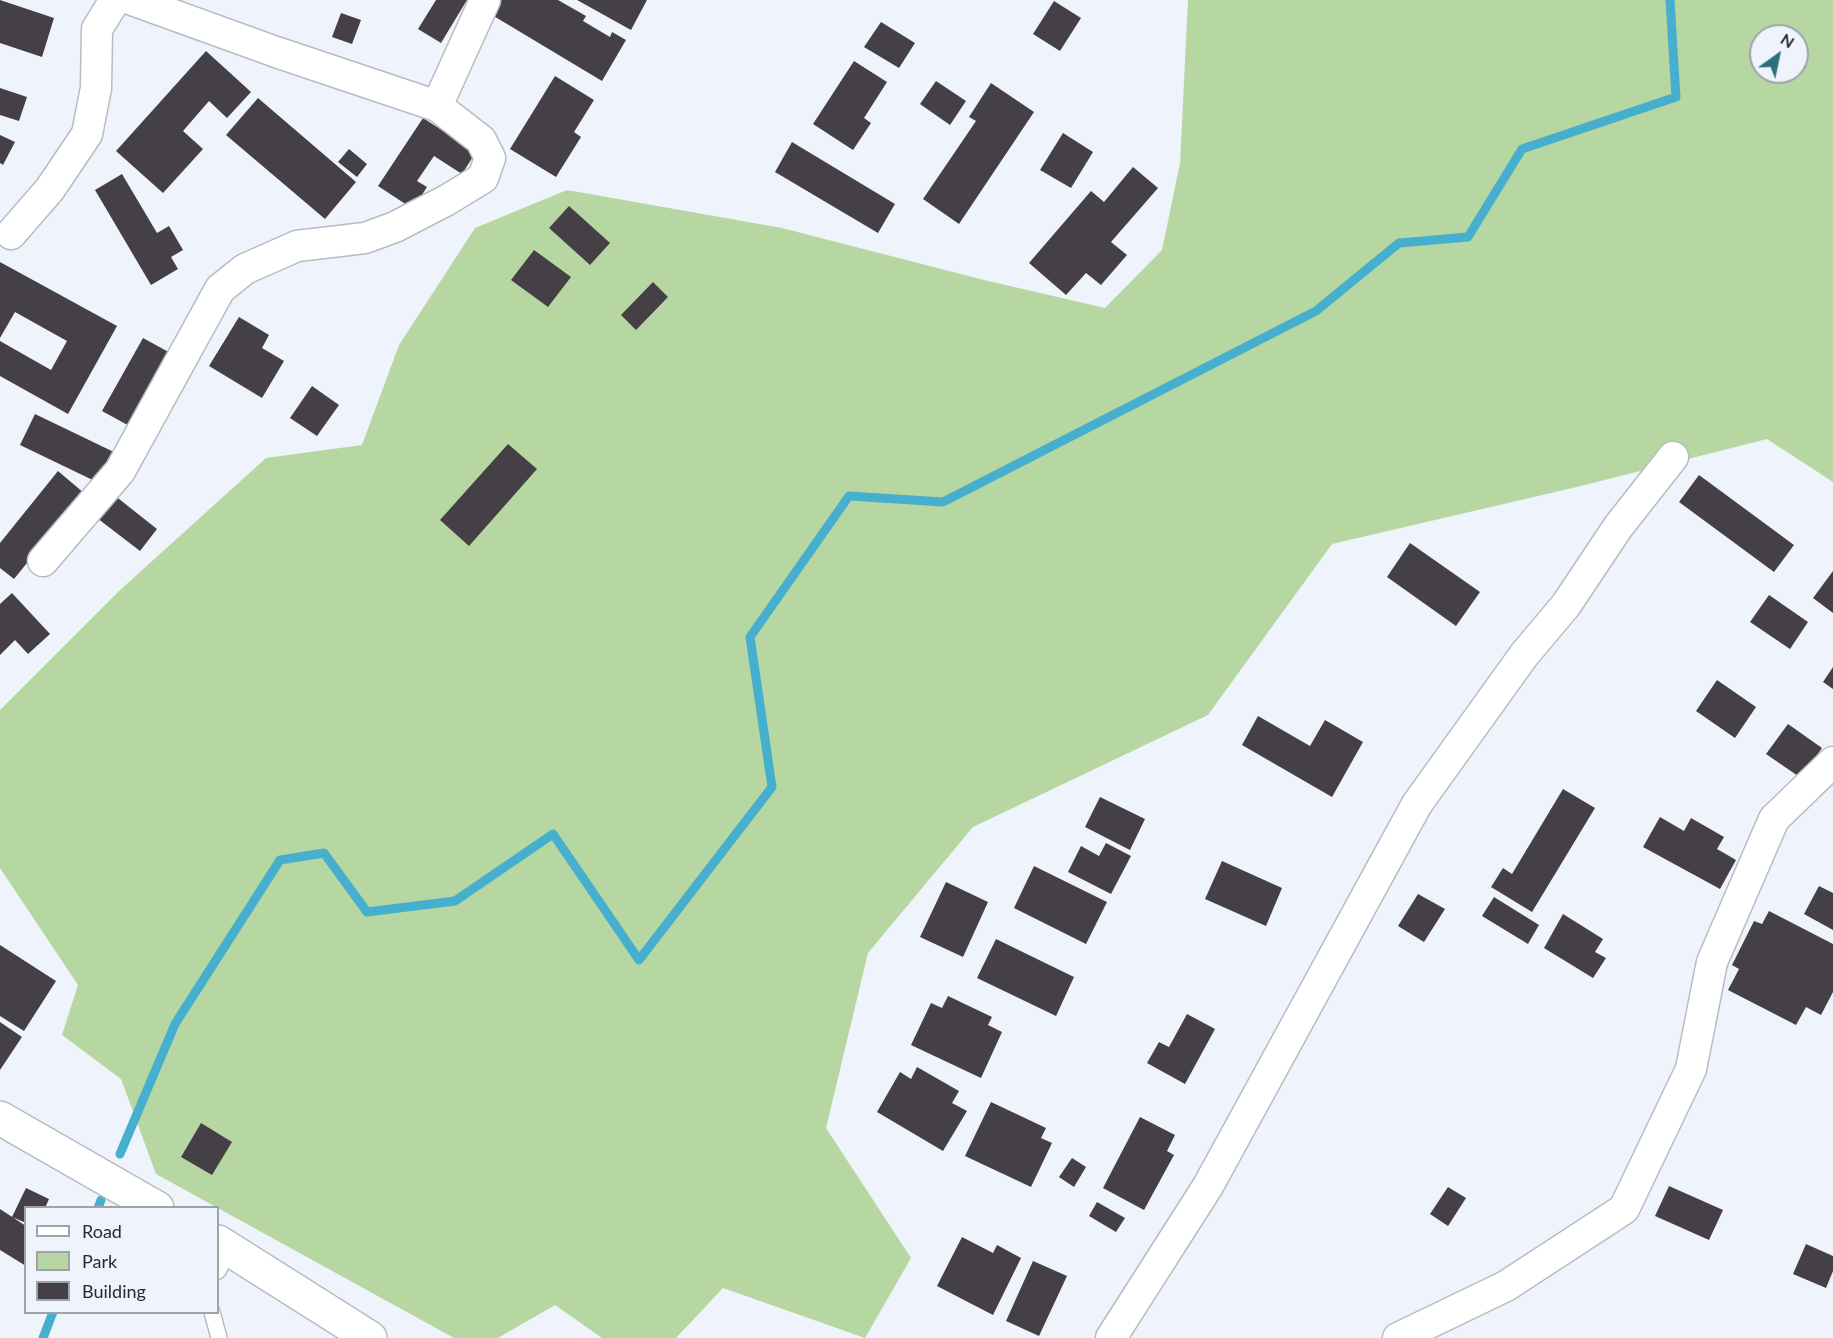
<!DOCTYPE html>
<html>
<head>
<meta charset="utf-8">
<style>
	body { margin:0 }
	#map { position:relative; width:1833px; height:1338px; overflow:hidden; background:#eff3fb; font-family:Lato,sans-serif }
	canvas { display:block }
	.legend { position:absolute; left:24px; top:1206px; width:195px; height:108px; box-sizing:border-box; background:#eff3fb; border:2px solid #9fa3a9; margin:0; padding:8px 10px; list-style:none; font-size:18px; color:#282a2d }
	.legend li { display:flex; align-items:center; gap:12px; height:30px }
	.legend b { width:30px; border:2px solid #9fa3a9 }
	.north { position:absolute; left:1749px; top:24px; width:60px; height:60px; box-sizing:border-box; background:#eff3fb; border:2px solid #9fa3a9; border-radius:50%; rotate:33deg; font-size:16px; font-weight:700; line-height:24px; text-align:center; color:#282a2d }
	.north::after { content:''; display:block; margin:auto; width:21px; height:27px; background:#2c7080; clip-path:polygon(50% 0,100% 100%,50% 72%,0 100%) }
</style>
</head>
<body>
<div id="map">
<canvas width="1833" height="1338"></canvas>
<ul class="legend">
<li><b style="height:8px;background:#fff"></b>Road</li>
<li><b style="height:16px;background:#b7d7a2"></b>Park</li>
<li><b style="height:16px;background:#444046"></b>Building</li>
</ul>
<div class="north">N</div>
</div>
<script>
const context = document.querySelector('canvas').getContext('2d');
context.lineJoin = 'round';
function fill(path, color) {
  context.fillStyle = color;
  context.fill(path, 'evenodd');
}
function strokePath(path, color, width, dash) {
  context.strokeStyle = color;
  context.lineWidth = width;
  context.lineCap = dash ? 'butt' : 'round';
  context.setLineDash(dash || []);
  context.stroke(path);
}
const green = new Path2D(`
	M 1188,0 L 1833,0 L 1833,482 L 1767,439 L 1581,486 L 1332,544 L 1208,715 L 973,827 L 868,953 L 826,1128 L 911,1258 L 865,1338 L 723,1288 L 676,1338 L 602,1338 L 555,1305 L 498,1338 L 454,1338 L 156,1174 L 121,1079 L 62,1035 L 78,985 L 0,868 L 0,710 L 119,591 L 266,458 L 362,445 L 399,345 L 475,228 L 567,190 L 782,228 L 984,280 L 1105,308 L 1162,250 L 1180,163 ZM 1761,36 L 1797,36 L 1797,72 L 1761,72 Z`);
const stream = new Path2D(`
	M 120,1154 L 175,1024 L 280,860 L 324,853 L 367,912 L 455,901 L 553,834 L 639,960 L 772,787 L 750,637 L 849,496 L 943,502 L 1316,311 L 1399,243 L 1468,237 L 1522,149 L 1676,97 L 1670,0
	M 98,1208 L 101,1200
	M 43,1338 L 53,1312`);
const building = new Path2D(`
	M 0,0 L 54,18 L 42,57 L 0,43 Z
	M 436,0 L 467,0 L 441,43 L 418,29 Z
	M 494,0 L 558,0 L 586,16 L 583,21 L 610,37 L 612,32 L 626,40 L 602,81 L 487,12 Z
	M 577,0 L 647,0 L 631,30 Z
	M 1054,1 L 1081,18 L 1060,51 L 1033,34 Z
	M 341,13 L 361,20 L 352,44 L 332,37 Z
	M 881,22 L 915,43 L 899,68 L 864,47 Z
	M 206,51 L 251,92 L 227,118 L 209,101 L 183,131 L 203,149 L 163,193 L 116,151 Z
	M 854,61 L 887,82 L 864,118 L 871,123 L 853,150 L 813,124 Z
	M 555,76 L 594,100 L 574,132 L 581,137 L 556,177 L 510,149 Z
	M 936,81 L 966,101 L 950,125 L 920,104 Z
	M 991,83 L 1034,112 L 959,224 L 923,199 L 976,121 L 969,117 Z
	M 0,88 L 27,97 L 19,121 L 0,115 Z
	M 258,98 L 356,182 L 325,219 L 226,135 Z
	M 423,118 L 476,152 L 462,174 L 434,156 L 417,181 L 427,187 L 413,209 L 378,186 Z
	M 1063,133 L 1093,152 L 1071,188 L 1040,170 Z
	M 0,135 L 15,142 L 3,165 L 0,163 Z
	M 792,142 L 895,204 L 878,233 L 775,172 Z
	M 349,149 L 367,164 L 357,177 L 338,162 Z
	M 1133,167 L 1158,188 L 1111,242 L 1127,255 L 1101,285 L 1086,273 L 1066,295 L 1029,263 L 1091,191 L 1104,202 Z
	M 122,174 L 157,233 L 169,226 L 183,250 L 171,257 L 178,269 L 151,285 L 95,190 Z
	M 569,206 L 610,243 L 590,265 L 549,228 Z
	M 534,250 L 571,277 L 548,307 L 511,280 Z
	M 0,262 L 117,326 L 68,414 L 0,376 L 0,341 L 51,370 L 67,341 L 15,312 L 0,338 Z
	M 653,282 L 668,297 L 636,330 L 621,315 Z
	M 239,317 L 269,335 L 262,348 L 284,361 L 262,398 L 209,366 Z
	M 143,338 L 174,355 L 133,428 L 102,411 Z
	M 312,386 L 339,405 L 317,436 L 290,418 Z
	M 35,414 L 118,454 L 103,485 L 20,445 Z
	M 508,444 L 537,469 L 469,546 L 440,520 Z
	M 58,471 L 91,499 L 62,520 L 14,579 L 0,568 L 0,543 Z
	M 1699,475 L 1794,545 L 1774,572 L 1679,502 Z
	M 114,495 L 157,529 L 140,551 L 97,518 Z
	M 1410,543 L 1480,592 L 1456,626 L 1387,577 Z
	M 1833,571 L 1833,613 L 1813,598 Z
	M 12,593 L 50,634 L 28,654 L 15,640 L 0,655 L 0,604 Z
	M 1769,595 L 1808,622 L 1790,649 L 1750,622 Z
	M 1833,667 L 1833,689 L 1823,682 Z
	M 1717,680 L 1756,707 L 1735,738 L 1696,711 Z
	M 1258,716 L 1310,746 L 1325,720 L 1363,742 L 1332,797 L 1242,745 Z
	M 1788,724 L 1822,748 L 1801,778 L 1766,754 Z
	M 1563,789 L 1595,808 L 1532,912 L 1491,887 L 1503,868 L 1512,874 Z
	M 1100,797 L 1145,819 L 1130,850 L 1085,827 Z
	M 1660,817 L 1684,831 L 1691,818 L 1724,837 L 1717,849 L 1736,860 L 1720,889 L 1643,847 Z
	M 1106,843 L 1131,856 L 1111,894 L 1068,872 L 1081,846 L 1099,856 Z
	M 1222,861 L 1282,888 L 1266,926 L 1205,899 Z
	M 1034,866 L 1107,902 L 1086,944 L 1014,908 Z
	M 946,882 L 988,902 L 963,957 L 920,937 Z
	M 1819,886 L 1833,893 L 1833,930 L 1804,914 Z
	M 1418,894 L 1445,909 L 1424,942 L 1398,926 Z
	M 1494,897 L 1539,925 L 1528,944 L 1482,916 Z
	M 1769,911 L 1833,944 L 1833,992 L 1821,1015 L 1806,1007 L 1796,1025 L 1728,990 L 1739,969 L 1732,965 L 1754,921 L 1762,924 Z
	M 1563,914 L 1603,939 L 1595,952 L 1606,958 L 1593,978 L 1544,948 Z
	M 996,939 L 1074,977 L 1056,1016 L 977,978 Z
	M 0,945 L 56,981 L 24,1031 L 0,1016 Z
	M 948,996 L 992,1017 L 988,1025 L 1002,1032 L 981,1078 L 911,1045 L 931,1003 L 942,1008 Z
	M 1187,1014 L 1215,1029 L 1185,1084 L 1147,1063 L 1159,1042 L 1169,1047 Z
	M 0,1022 L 22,1037 L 0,1070 Z
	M 917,1067 L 959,1091 L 952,1103 L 967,1111 L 943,1151 L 877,1112 L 900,1072 L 911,1079 Z
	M 991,1102 L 1046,1128 L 1041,1138 L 1052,1143 L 1031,1187 L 965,1156 Z
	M 1140,1117 L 1175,1135 L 1167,1151 L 1174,1155 L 1144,1210 L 1103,1188 Z
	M 201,1123 L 232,1142 L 212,1175 L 181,1157 Z
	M 1072,1158 L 1086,1167 L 1074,1187 L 1059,1177 Z
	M 1669,1186 L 1723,1210 L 1709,1240 L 1655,1216 Z
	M 1448,1187 L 1466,1198 L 1448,1226 L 1430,1214 Z
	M 26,1188 L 49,1199 L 45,1208 L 26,1208 L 26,1223 L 12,1217 Z
	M 1097,1202 L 1125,1218 L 1116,1232 L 1089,1216 Z
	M 0,1209 L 26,1226 L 26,1266 L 0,1250 Z
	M 962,1237 L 993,1253 L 997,1245 L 1021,1258 L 993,1315 L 937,1286 Z
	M 1806,1244 L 1833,1256 L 1833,1271 L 1826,1288 L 1793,1274 Z
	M 1033,1261 L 1067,1276 L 1039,1336 L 1006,1321 Z`);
const lane = new Path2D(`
	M 218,1271 L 230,1249
	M 212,1312 L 219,1338`);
const street = new Path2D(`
	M 437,106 L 485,0
	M 11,234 L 50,189 L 87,134 L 96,88 L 97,29 L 115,0
	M 43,561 L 120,471 L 220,289 L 245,269 L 297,246 L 365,238 L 395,227 L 447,200 L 483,178 L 490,158 L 481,140 L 437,106 L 276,52 L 132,0
	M 1111,1338 L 1208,1186 L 1417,804 L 1524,655 L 1566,605 L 1618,527 L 1673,457
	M 1398,1338 L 1506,1286 L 1624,1209 L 1691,1069 L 1712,962 L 1774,819 L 1833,762`);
const secondary = new Path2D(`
	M 0,1118 L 157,1208
	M 218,1242 L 370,1338`);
fill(green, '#b7d7a2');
strokePath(stream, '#47afce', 9);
fill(building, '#444046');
strokePath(lane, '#b7bcc3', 18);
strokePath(street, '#b7bcc3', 33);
strokePath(secondary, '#b7bcc3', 36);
strokePath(lane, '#fff', 15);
strokePath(street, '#fff', 30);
strokePath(secondary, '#fff', 33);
</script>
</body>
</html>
